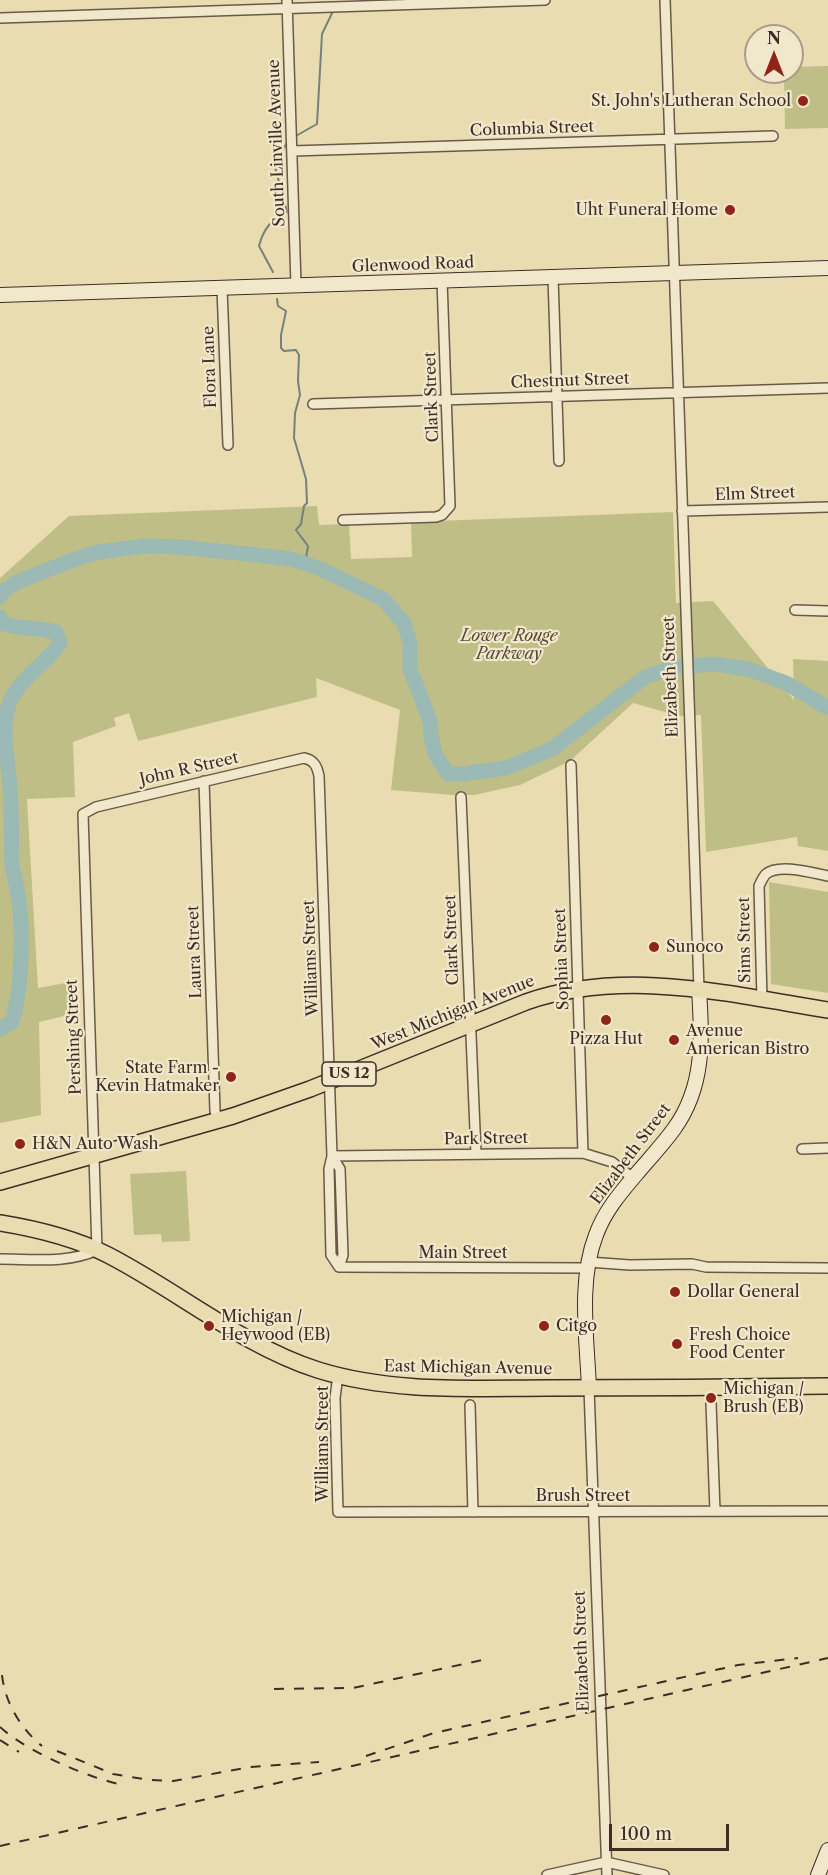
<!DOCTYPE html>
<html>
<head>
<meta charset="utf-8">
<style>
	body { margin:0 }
	#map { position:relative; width:828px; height:1875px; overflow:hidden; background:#eadcb1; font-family:"Libre Caslon Text",serif }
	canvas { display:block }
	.north { position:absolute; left:744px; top:24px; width:60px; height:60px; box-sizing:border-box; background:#f1e8cc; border:2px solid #a99d8a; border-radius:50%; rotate:0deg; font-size:16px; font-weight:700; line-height:24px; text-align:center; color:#3e2d26 }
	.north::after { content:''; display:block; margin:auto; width:21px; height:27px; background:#8f2418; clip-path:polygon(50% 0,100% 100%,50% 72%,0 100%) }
	.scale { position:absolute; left:609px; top:1824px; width:120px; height:27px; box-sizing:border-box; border:3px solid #3e2d26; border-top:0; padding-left:8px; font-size:18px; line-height:21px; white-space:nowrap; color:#3e2d26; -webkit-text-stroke:4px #f1e8cc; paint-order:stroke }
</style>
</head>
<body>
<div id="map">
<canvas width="828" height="1875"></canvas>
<div class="north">N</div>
<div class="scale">100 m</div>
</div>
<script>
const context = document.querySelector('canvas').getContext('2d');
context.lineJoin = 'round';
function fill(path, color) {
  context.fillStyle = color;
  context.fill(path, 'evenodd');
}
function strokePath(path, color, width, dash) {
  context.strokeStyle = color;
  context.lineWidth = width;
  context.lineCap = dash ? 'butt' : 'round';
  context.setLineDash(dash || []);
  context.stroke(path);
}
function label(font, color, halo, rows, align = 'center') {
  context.font = font + ' "Libre Caslon Text",serif';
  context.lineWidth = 4.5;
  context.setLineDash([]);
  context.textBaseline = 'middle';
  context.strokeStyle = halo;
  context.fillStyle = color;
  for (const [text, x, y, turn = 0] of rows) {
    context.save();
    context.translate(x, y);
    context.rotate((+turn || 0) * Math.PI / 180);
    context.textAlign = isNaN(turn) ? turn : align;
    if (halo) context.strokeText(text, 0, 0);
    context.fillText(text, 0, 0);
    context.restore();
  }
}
const green = new Path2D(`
	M 828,66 L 828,128 L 785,129 L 784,72 L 792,72 L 792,67 Z
	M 317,506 L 319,525 L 349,524 L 351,559 L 412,557 L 411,522 L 673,512 L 676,603 L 713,601 L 794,700 L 793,659 L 828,661 L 828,851 L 798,846 L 797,837 L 706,852 L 701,715 L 679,716 L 633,703 L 570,761 L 520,785 L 474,795 L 453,795 L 391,790 L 400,710 L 316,678 L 317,697 L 138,741 L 129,713 L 114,718 L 116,726 L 73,742 L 75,797 L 27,799 L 38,988 L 77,981 L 77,1013 L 39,1022 L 41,1115 L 0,1123 L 0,578 L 69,516 Z
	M 769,882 L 828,892 L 828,993 L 771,984 Z
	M 186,1171 L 190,1241 L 162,1242 L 161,1234 L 134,1235 L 130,1174 Z`);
const stream = new Path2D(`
	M 294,137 L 317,124 L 322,34 L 334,9
	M 273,272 L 259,246 C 263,230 272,218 287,212 L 274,163 L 289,140
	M 277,299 L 278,306 L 286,311 L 281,335 L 281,348 L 284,351 L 296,350 L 299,355 L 298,381 L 300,395 L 295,413 L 294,438 L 306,479 L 307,503 L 304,506 L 301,524 L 296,530 L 308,546 L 305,564`);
const river = new Path2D(`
	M 0,597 L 2,592 L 17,582 L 70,561 L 98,552 L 145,546 L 179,547 L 257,555 L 291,559 L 321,569 L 383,599 L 404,623 L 410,644 L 410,669 L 430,721 L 431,735 L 435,754 L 448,774 L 463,774 L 506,768 L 552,749 L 645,677 L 674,667 L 714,664 L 748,669 L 786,683 L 828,708
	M 0,617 L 2,623 C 22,630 37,627 56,632 L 60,643 C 46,664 21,677 10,701 C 0,729 8,759 10,787 C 12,813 11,838 12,864 C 14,879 19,894 20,909 C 23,940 21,993 12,1022 L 0,1029`);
const street = new Path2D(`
	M 287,0 L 296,285
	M 665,0 L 699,989
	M 0,18 L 545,0
	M 292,151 L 773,136
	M 553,277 L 559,461
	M 222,288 L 228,445
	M 313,404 L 828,388
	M 682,511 L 828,507
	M 343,520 L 436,517 L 442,515 L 450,506 L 442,280
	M 795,610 L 828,611
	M 571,765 L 583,1153
	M 204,781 L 215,1111 L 218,1121
	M 461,797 L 476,1154
	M 762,999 L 759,886 C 761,882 763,877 766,874 C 779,863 813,873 828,876
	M 802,1149 L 828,1148
	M 332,1156 L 583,1153 L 612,1162 L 633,1178
	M 332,1156 L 340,1169 L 343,1255 L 339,1267
	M 0,1259 C 32,1259 67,1264 97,1250 L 83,814 L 96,807 L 304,758 C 314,760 317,766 319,776 L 332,1156 L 329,1169 L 331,1255 L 339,1267
	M 588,1262 L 630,1265 L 692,1264 L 706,1267 L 828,1268
	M 339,1267 L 587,1268
	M 338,1375 L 335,1398 L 338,1512 L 828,1511
	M 589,1388 L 607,1875
	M 711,1403 L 715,1511
	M 470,1405 L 473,1512
	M 547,1875 L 606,1862 L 664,1875`);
const secondary = new Path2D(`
	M 0,295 L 828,268
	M 589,1388 C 587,1339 578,1281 596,1235 C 605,1210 622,1191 639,1171 C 651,1157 663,1144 674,1129 C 705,1086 702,1039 699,989
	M 818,1875 L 828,1850`);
const primary = new Path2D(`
	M 0,1182 L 233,1116 L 310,1089 L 526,1002 C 624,968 729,994 828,1010
	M 0,1223 C 37,1229 74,1238 108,1255 C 178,1291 243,1346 318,1370 C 392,1393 471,1388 547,1388 C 641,1388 734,1387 828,1386`);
const rail = new Path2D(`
	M 2,1675 C 5,1703 21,1729 42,1746
	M 274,1689 L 353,1688 L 487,1659
	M 0,1727 C 26,1751 90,1779 124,1785
	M 0,1740 L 19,1752
	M 57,1751 L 113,1774 L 149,1780 L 173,1781 L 251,1767 L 319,1762
	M 366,1756 L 434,1733 L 738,1665 L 798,1658
	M 0,1846 L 828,1658`);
const markers = [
	[803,101,6,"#8f2418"],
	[730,210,6,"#8f2418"],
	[654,947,6,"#8f2418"],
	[606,1020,6,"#8f2418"],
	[674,1040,6,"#8f2418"],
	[231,1077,6,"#8f2418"],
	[20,1144,6,"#8f2418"],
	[675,1292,6,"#8f2418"],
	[209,1326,6,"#8f2418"],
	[544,1326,6,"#8f2418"],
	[677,1344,6,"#8f2418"],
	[711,1398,6,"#8f2418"]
];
const shields = [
	[349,1074,54]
];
const shieldNames = [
	["US 12",349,1074]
];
const poiNames = [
	["St. John's Lutheran School",791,101,"right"],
	["Uht Funeral Home",718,210,"right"],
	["Sunoco",666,947],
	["Avenue",686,1031],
	["American Bistro",686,1049],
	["Pizza Hut",606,1039,"center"],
	["State Farm -",219,1068,"right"],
	["Kevin Hatmaker",219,1086,"right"],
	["H&N Auto Wash",32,1144],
	["Dollar General",687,1292],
	["Michigan /",221,1317],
	["Heywood (EB)",221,1335],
	["Citgo",556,1326],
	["Fresh Choice",689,1335],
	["Food Center",689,1353],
	["Michigan /",723,1389],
	["Brush (EB)",723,1407]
];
const streetNames = [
	["Columbia Street",532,129,-2],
	["South Linville Avenue",277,143,-92],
	["Glenwood Road",413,265,-2],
	["Flora Lane",210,367,-92],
	["Chestnut Street",570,381,-2],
	["Clark Street",432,397,-92],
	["Elm Street",755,494,-2],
	["Elizabeth Street",671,677,-92],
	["John R Street",189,769,-13],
	["Clark Street",452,940,-92],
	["Sims Street",745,940,-91],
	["Laura Street",195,952,-92],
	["Williams Street",311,958,-92],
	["Sophia Street",562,959,-92],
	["West Michigan Avenue",453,1013,-22],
	["Pershing Street",74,1037,-92],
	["Park Street",486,1139,-1],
	["Elizabeth Street",631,1154,-53],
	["Main Street",463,1253],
	["East Michigan Avenue",468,1368,1],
	["Williams Street",323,1444,-90],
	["Brush Street",583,1496],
	["Elizabeth Street",582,1651,-92]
];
const parkNames = [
	["Lower Rouge",509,636],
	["Parkway",509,654]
];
fill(green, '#bfbe86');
strokePath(stream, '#76817c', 2);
strokePath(river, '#9bb9b5', 15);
strokePath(street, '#695949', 12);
strokePath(secondary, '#3e2d26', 16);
strokePath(primary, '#3e2d26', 18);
strokePath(street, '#f1e8cc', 9);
strokePath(secondary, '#f1e8cc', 14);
strokePath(primary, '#eadcb1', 15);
strokePath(rail, '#3e2d26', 2, [10, 10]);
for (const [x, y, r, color] of markers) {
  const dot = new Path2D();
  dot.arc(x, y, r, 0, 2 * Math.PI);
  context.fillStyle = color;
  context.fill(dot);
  strokePath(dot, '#f1e8cc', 2);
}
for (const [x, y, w] of shields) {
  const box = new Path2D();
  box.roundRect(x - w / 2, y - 12, w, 24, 4.5);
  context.fillStyle = '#f1e8cc';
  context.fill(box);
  strokePath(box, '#3e2d26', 1.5);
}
label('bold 15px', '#3e2d26', null, shieldNames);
label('16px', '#3e2d26', '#f1e8cc', poiNames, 'left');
label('16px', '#3e2d26', '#f1e8cc', streetNames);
label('italic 16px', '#584a39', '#f1e8cc', parkNames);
</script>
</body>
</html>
